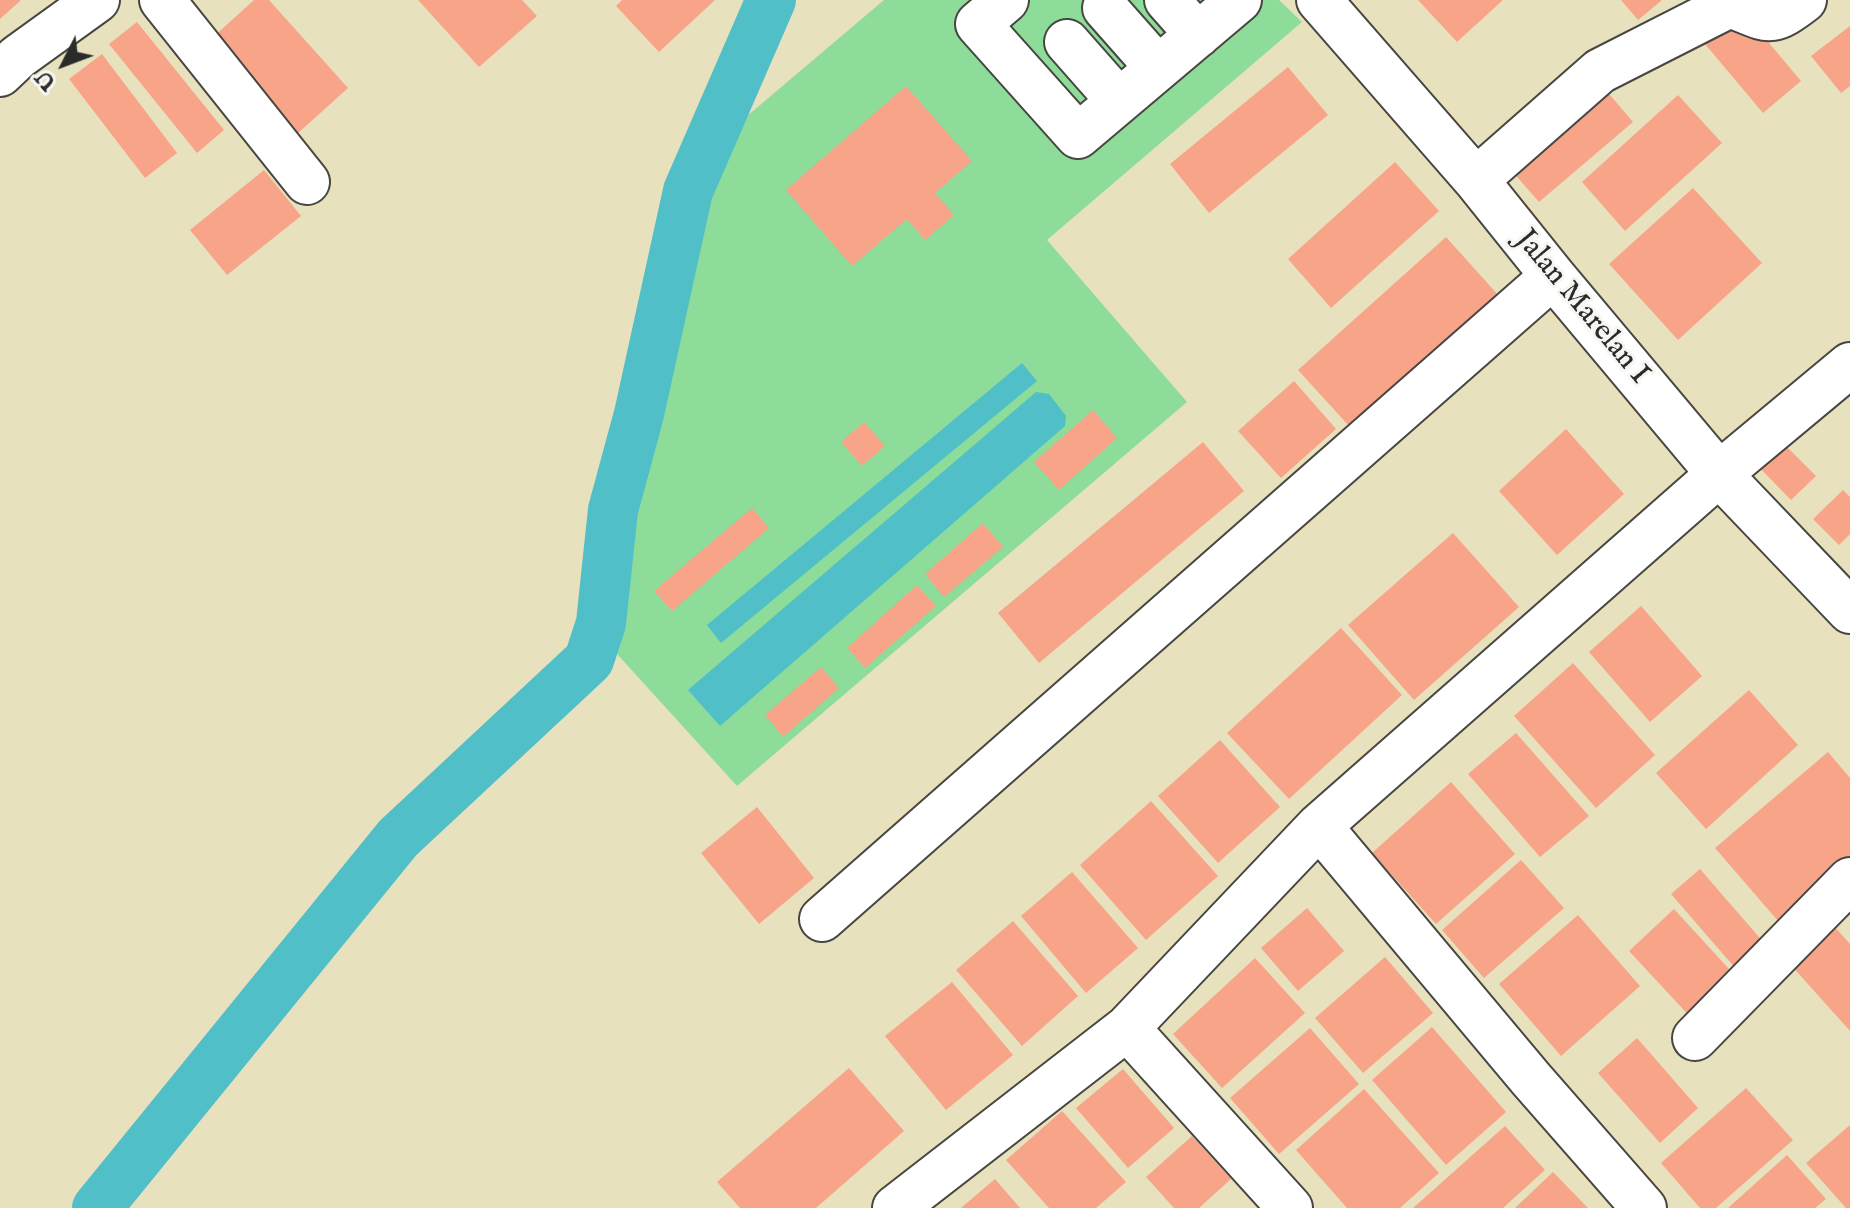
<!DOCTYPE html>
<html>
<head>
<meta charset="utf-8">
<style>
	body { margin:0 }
	#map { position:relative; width:1850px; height:1208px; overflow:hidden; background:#e8e1be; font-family:"IM FELL English",serif }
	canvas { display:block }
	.north { position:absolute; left:24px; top:24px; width:80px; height:80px; -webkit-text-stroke:6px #f6f6f2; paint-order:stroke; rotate:228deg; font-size:22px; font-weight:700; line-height:32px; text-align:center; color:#2b2b2b }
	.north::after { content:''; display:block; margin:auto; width:28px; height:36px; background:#2b2b2b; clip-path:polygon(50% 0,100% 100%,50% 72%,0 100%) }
</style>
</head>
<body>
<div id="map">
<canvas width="1850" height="1208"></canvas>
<div class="north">U</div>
</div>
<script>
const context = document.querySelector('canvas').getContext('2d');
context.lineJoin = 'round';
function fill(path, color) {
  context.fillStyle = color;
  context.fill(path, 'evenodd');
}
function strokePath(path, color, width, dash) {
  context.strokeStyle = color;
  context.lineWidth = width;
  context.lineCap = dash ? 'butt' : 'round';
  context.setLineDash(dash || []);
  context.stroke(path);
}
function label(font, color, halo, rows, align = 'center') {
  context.font = font + ' "IM FELL English",serif';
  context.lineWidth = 6;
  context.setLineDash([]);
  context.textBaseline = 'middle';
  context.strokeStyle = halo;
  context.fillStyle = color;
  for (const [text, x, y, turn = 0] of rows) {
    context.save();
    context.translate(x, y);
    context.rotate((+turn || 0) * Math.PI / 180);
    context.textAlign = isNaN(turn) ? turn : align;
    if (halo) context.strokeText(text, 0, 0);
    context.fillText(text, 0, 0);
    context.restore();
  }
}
const green = new Path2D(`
	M 884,0 L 1279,0 L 1302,22 L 1047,240 L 1187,402 L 737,786 L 598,633 L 614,505 L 639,414 L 688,191 L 740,122 Z`);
const water = new Path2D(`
	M 1022,363 L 1037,381 L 721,643 L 707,625 Z
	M 1036,392 L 1049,394 L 1066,416 L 1065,426 L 720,726 L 688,690 Z`);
const canal = new Path2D(`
	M 97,1208 L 398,838 L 589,660 L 601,623 L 613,510 L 639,414 L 688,191 L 771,0`);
const building = new Path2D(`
	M 0,0 L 21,0 L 0,19 Z
	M 254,0 L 269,0 L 348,88 L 297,134 L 211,39 Z
	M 418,0 L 522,0 L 537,16 L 479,67 Z
	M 622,0 L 715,0 L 659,52 L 616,6 Z
	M 1418,0 L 1503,0 L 1457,42 Z
	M 1621,0 L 1662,0 L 1638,20 Z
	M 1743,12 L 1801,81 L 1763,113 L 1705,44 Z
	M 137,22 L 224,130 L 197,153 L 109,44 Z
	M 1850,26 L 1850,86 L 1841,93 L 1811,56 Z
	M 102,54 L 177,153 L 145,178 L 69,79 Z
	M 1288,67 L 1328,115 L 1209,213 L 1170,164 Z
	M 1599,82 L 1633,122 L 1539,202 L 1505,163 Z
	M 906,86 L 972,161 L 935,193 L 954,215 L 925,240 L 907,219 L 852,266 L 786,190 Z
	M 1678,95 L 1722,143 L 1625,231 L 1582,182 Z
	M 1395,162 L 1439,211 L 1331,308 L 1288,259 Z
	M 264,170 L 301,216 L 227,275 L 190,230 Z
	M 1693,188 L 1762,263 L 1678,340 L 1609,264 Z
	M 1446,237 L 1508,306 L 1360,438 L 1298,370 Z
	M 1294,381 L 1336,429 L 1281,478 L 1238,431 Z
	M 1093,410 L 1117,438 L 1059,490 L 1034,462 Z
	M 864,422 L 885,446 L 862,466 L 841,442 Z
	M 1566,429 L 1624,494 L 1557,555 L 1499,491 Z
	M 1778,438 L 1816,476 L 1791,500 L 1753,461 Z
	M 1203,442 L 1244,491 L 1039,663 L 998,613 Z
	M 1843,490 L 1850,497 L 1850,534 L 1839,545 L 1813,519 Z
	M 752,508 L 769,528 L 672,611 L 654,591 Z
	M 983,523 L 1003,547 L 944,597 L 925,574 Z
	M 1453,533 L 1519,607 L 1414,700 L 1348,625 Z
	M 917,585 L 936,606 L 865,668 L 847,648 Z
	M 1641,606 L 1702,676 L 1650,722 L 1589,652 Z
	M 1341,628 L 1402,695 L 1289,799 L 1227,733 Z
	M 1573,663 L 1655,755 L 1596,808 L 1514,716 Z
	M 821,667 L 839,688 L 783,737 L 765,715 Z
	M 1749,690 L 1798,745 L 1706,829 L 1656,773 Z
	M 1516,733 L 1589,816 L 1540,857 L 1468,774 Z
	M 1220,740 L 1280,807 L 1218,863 L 1158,796 Z
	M 1828,752 L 1850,778 L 1850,862 L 1779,922 L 1715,848 Z
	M 1451,782 L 1515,854 L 1436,924 L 1372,853 Z
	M 1151,801 L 1218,876 L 1146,940 L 1080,865 Z
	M 757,807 L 814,878 L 759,924 L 701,853 Z
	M 1521,860 L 1564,908 L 1484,978 L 1442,930 Z
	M 1700,869 L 1765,944 L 1736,969 L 1671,894 Z
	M 1072,872 L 1138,948 L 1086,993 L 1021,916 Z
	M 1307,908 L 1344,951 L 1298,991 L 1261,948 Z
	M 1674,909 L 1740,981 L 1695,1022 L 1629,951 Z
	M 1578,915 L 1640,986 L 1561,1056 L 1499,984 Z
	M 1013,921 L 1078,996 L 1022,1046 L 956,970 Z
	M 1832,924 L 1850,944 L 1850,1031 L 1790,964 Z
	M 1385,957 L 1433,1013 L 1363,1073 L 1315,1018 Z
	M 1255,958 L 1305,1013 L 1222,1088 L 1173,1034 Z
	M 952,982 L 1013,1055 L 946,1110 L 885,1036 Z
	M 1432,1027 L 1506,1112 L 1446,1165 L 1372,1080 Z
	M 1310,1028 L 1359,1084 L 1279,1154 L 1230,1098 Z
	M 1637,1038 L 1698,1108 L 1660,1143 L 1598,1073 Z
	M 849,1068 L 904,1131 L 816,1208 L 740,1208 L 717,1182 Z
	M 1123,1069 L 1174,1128 L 1128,1168 L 1076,1108 Z
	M 1746,1088 L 1793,1140 L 1716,1208 L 1700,1208 L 1661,1163 Z
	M 1364,1089 L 1439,1173 L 1400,1208 L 1347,1208 L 1296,1150 Z
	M 1062,1111 L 1126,1182 L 1096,1208 L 1049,1208 L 1006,1160 Z
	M 1850,1125 L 1850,1208 L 1846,1208 L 1806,1163 Z
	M 1505,1126 L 1545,1170 L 1503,1208 L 1413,1208 Z
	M 1192,1136 L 1231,1179 L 1199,1208 L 1174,1208 L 1146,1177 Z
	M 1787,1155 L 1826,1199 L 1815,1208 L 1728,1208 Z
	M 1553,1172 L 1588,1208 L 1515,1208 Z
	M 995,1179 L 1020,1208 L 961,1208 Z`);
const minor = new Path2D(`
	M 162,0 L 307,182
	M 1006,0 L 978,24 L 1078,136 L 1239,0
	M 1167,0 L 1198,35
	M 1319,0 L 1476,180 L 1553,276 L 1719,474 L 1850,611
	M 1105,8 L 1158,68
	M 1067,42 L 1119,101
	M 0,74 L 18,57 L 97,0
	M 1476,180 L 1600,71 L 1730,5 C 1769,20 1769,27 1804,0
	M 1319,826 L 1531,1079 L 1644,1208
	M 822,919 L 1553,276
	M 1127,1028 L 1290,1208
	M 1695,1038 L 1850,880
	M 895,1208 L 1127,1028 L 1319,826 L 1719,474 L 1850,365`);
const streetNames = [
	["Jalan Marelan I",1581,308,50]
];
fill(green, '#8edc9a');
fill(water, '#51bfc7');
strokePath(canal, '#51bfc7', 50);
fill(building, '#f7a488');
strokePath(minor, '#474641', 48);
strokePath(minor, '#fff', 44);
label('30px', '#2b2b2b', '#f6f6f2', streetNames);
</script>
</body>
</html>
